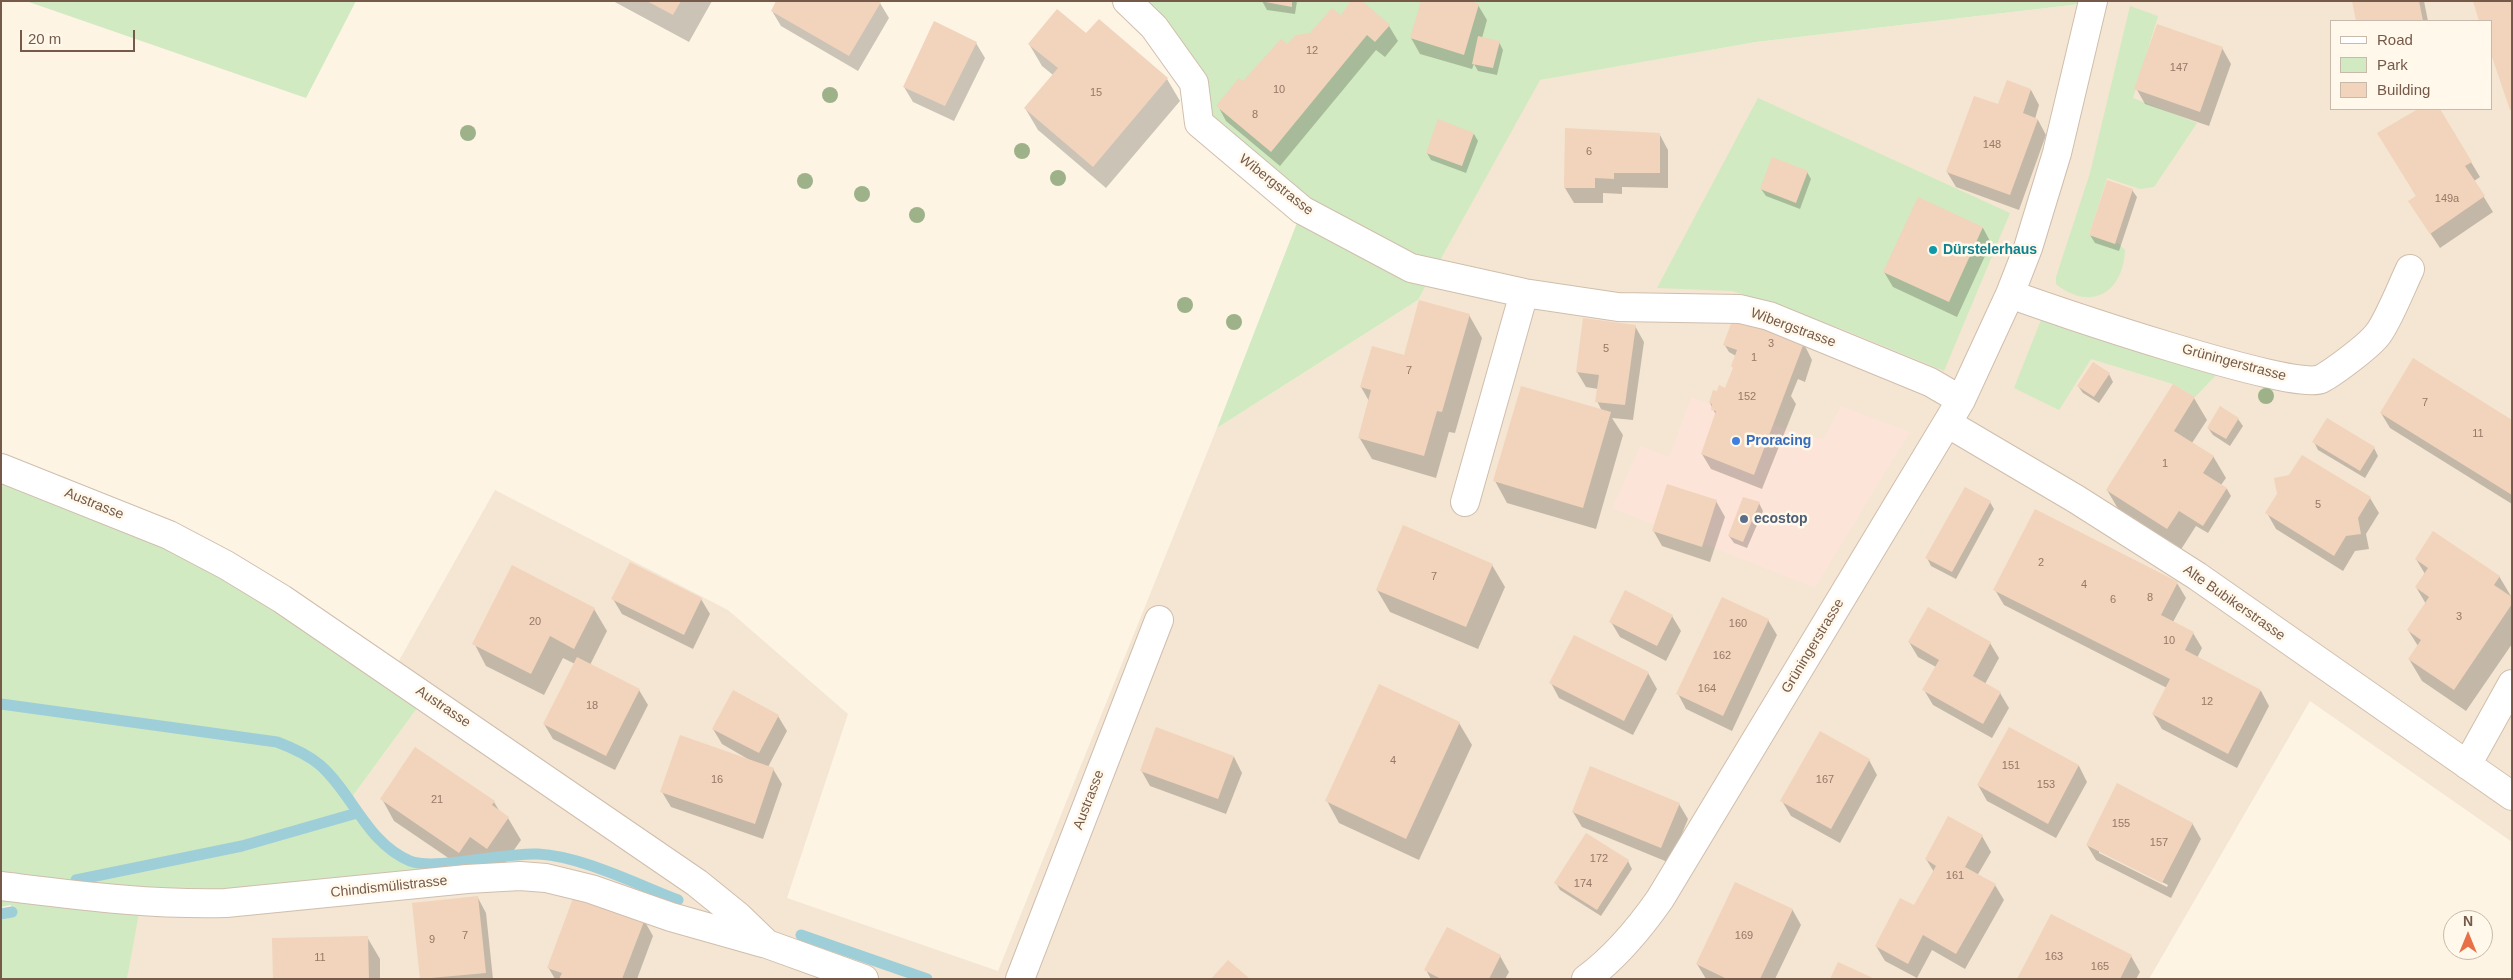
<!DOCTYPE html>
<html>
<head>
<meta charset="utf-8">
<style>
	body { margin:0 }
	#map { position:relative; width:2513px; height:980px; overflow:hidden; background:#fdf4e4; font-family:Helvetica,sans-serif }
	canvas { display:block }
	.frame { position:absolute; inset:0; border:2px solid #765a49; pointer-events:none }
	.legend { position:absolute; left:2330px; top:20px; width:162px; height:90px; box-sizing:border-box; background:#fff8eb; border:1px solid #c8b9aa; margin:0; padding:6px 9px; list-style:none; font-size:15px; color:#765a49 }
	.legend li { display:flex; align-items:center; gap:10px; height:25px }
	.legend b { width:25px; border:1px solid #c8b9aa }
	.north { position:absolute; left:2443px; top:910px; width:50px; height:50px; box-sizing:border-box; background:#fff8eb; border:1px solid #c8b9aa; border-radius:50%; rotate:0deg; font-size:14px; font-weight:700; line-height:20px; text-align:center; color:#765a49 }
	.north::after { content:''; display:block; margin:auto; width:18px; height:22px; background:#e87047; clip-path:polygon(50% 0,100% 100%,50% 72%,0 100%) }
	.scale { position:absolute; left:20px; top:30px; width:115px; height:22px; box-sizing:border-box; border:2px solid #765a49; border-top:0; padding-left:6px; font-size:15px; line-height:18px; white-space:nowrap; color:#765a49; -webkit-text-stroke:4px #fff8eb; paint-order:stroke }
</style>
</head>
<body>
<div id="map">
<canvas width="2513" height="980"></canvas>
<div class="frame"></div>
<ul class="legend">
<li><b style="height:6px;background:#fff"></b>Road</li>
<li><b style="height:14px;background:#d1eac2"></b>Park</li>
<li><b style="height:14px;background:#f2d3bb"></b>Building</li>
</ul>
<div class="north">N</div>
<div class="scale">20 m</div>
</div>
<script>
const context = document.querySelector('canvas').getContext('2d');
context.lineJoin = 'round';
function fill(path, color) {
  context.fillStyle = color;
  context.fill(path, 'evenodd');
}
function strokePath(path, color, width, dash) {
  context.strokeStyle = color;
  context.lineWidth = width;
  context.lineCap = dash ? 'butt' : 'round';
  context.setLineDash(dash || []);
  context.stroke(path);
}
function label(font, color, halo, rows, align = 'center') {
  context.font = font + ' Helvetica,sans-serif';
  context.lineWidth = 5;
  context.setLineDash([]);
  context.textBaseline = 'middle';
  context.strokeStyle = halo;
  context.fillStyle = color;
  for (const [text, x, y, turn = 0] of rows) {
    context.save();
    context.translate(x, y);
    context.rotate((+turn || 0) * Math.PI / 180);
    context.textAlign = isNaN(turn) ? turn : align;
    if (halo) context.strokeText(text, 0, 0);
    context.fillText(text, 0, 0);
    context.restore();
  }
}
const residential = new Path2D(`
	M 2106,1 L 2512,1 L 2512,842 L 2310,701 L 2149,979 L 127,979 L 140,902 L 424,864 L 405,858 L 391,849 L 372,832 L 349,801 L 426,696 L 392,673 L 495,490 L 728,610 L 848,714 L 787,898 L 998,971 L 1217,428 L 1418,300 L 1539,80 L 1756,42 ZM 2332,21 L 2492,21 L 2492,109 L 2332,109 Z`);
const commercial = new Path2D(`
	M 1691,397 L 1784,429 L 1823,439 L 1841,406 L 1910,432 L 1815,588 L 1612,508 L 1640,446 L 1669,457 Z`);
const green = new Path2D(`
	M 26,1 L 356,1 L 306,98 Z
	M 1109,1 L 2106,1 L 1756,42 L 1540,80 L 1418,300 L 1217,428 L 1302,210 L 1199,123 L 1154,27 Z
	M 2130,6 L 2158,16 L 2133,98 L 2197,123 L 2154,187 L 2140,189 L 2107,178 L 2089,235 L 2115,244 L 2118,243 L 2125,250 C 2123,293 2091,312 2056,284 L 2056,277 L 2090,173 Z
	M 1758,98 L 2010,213 L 1944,371 L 1842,329 L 1733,291 L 1657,288 Z
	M 2041,320 L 2218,373 L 2195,397 L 2173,384 L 2091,359 L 2059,410 L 2014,388 Z
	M 1,468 L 101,506 L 426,696 L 349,801 C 367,826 391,861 424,864 L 426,883 L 141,902 L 127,979 L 1,979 L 1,920 L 13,917 L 11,905 L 1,907 Z`);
const shadow = new Path2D(`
	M 613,1 L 712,1 L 689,42 Z
	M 1262,1 L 1297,1 L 1295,14 L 1267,10 Z
	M 2353,1 L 2424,1 L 2428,21 L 2357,21 Z
	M 880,3 L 889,18 L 858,71 L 781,26 L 772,11 Z
	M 1478,5 L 1487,20 L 1482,38 L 1499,42 L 1503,50 L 1497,75 L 1478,71 L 1474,64 L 1472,69 L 1420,54 L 1411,38 Z
	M 1341,17 L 1389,26 L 1398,41 L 1385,57 L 1376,50 L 1280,166 L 1226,121 L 1218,106 L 1287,46 Z
	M 1099,21 L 1167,79 L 1180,101 L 1106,188 L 1038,130 L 1025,108 L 1053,75 L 1042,66 L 1029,44 L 1087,35 Z
	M 976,43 L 985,58 L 954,121 L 913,102 L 904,87 Z
	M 2222,48 L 2231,64 L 2209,126 L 2145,104 L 2136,88 Z
	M 2031,90 L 2039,105 L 2035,119 L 2038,120 L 2046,135 L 2019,210 L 1956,187 L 1947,172 L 1999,106 Z
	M 2421,109 L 2439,109 L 2480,177 L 2474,181 L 2493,212 L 2440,248 L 2419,216 L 2417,197 L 2379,133 Z
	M 1474,134 L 1478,141 L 1466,173 L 1431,160 L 1427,153 Z
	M 1660,135 L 1668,150 L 1668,188 L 1622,187 L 1622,194 L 1603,193 L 1603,203 L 1574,203 L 1565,188 Z
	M 1807,172 L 1811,179 L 1800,209 L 1766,196 L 1761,189 Z
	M 2132,190 L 2137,197 L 2119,251 L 2095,243 L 2090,235 Z
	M 1919,199 L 1983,228 L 1991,243 L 1957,317 L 1893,287 L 1884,272 Z
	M 1469,315 L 1482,338 L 1455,433 L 1449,432 L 1436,478 L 1372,459 L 1359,437 L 1369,401 L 1361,387 Z
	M 1635,326 L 1644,342 L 1633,420 L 1612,418 L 1623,435 L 1596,529 L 1507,503 L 1495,481 L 1602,411 L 1597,401 L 1598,389 L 1586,387 L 1577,372 Z
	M 1724,344 L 1804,344 L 1812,360 L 1805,382 L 1798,379 L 1791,396 L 1796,404 L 1762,489 L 1711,469 L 1702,454 L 1716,415 L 1710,403 L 1726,389 L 1734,369 L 1736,356 L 1729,352 Z
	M 2109,374 L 2113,382 L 2099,403 L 2083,393 L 2078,386 Z
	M 2194,398 L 2207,420 L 2192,443 L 2213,456 L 2226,478 L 2221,485 L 2227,489 L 2231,496 L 2208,533 L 2196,526 L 2180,551 L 2120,512 L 2107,490 Z
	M 2381,413 L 2512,422 L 2512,504 L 2390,428 Z
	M 2238,419 L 2243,426 L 2230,446 L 2213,435 L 2208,428 Z
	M 2314,442 L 2374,448 L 2378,456 L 2365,478 L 2318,450 Z
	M 2370,498 L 2379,513 L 2366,534 L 2369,549 L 2355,551 L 2343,571 L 2276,529 L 2267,513 Z
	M 1716,501 L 1725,517 L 1710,562 L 1662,546 L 1653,530 Z
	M 1990,502 L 1994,509 L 1956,579 L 1931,566 L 1927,558 Z
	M 1759,503 L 1763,511 L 1747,548 L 1734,543 L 1729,536 Z
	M 2416,559 L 2499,576 L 2512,598 L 2512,644 L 2466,711 L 2422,681 L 2409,659 L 2418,646 L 2408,630 L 2426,604 L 2416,587 L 2425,574 Z
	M 1492,565 L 1505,587 L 1478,649 L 1390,612 L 1377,590 Z
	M 2177,583 L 2186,598 L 2173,622 L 2193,633 L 2202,648 L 2197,658 L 2261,691 L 2269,706 L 2237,768 L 2162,729 L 2153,714 L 2167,688 L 2004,605 L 1995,590 Z
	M 613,599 L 701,599 L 710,614 L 693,649 L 622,614 Z
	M 594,609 L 607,631 L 590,665 L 639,690 L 648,705 L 615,770 L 553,739 L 544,724 L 575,664 L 563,658 L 544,695 L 486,666 L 474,643 Z
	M 1672,616 L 1681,631 L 1666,661 L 1620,637 L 1611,622 Z
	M 1768,620 L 1777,635 L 1732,731 L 1686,709 L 1678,694 Z
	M 1909,642 L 1990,643 L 1999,658 L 1985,684 L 2000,693 L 2009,708 L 1992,738 L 1933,705 L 1924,690 L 1936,667 L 1918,657 Z
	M 1648,673 L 1657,689 L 1633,735 L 1559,698 L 1551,683 Z
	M 778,716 L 787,731 L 768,767 L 773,769 L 782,784 L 763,839 L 671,807 L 662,792 L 753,762 L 722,744 L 713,729 Z
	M 1459,723 L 1472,745 L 1419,860 L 1339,823 L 1327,801 Z
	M 1157,729 L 1234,757 L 1242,773 L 1226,814 L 1150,786 L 1141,770 Z
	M 2010,729 L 2079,766 L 2087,782 L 2056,838 L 1987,801 L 1978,785 Z
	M 1869,760 L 1877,775 L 1840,843 L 1791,816 L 1782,801 Z
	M 382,799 L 494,802 L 500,812 L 508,818 L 521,840 L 500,870 L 483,859 L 472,874 L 394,821 Z
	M 1679,804 L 1688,819 L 1670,863 L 1582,827 L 1573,812 Z
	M 2192,823 L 2201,839 L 2171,898 L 2096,860 L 2087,845 ZM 2099,850 L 2168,885 L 2167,887 L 2099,853 Z
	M 1982,836 L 1991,852 L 1977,876 L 1995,885 L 2004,900 L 1965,969 L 1932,950 L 1917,978 L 1885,961 L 1876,946 L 1915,907 L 1934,872 L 1926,859 Z
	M 1628,861 L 1632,869 L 1601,916 L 1560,890 L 1556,883 Z
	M 478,898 L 486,913 L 493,979 L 421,979 Z
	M 1792,909 L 1801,925 L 1775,979 L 1706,979 L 1697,964 Z
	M 644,920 L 653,936 L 637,979 L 555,979 L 548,967 Z
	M 367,937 L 380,959 L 380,979 L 274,979 Z
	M 1500,956 L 1509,972 L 1505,979 L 1431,979 L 1426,970 Z
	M 2131,956 L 2140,972 L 2136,979 L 2019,979 Z`);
const stream = new Path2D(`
	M 1,704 L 277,742 C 293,748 307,754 320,765 C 353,794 367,843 410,861 C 435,871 505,852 538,854 C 581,856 636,884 678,900
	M 76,880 L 242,846 L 357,813
	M 1,914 L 12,912
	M 801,935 L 927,979`);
const building = new Path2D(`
	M 647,1 L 681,1 L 673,15 Z
	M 776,1 L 880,1 L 881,2 L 849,56 L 771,11 Z
	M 1260,1 L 1292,1 L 1292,7 Z
	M 1351,1 L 1362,1 L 1390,25 L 1375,42 L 1367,35 L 1271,152 L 1216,106 L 1239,78 L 1243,81 L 1281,39 L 1287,44 L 1296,35 L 1310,33 L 1332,8 L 1341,15 Z
	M 1421,1 L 1471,1 L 1479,4 L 1464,55 L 1410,38 Z
	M 2352,1 L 2419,1 L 2423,21 L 2356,21 Z
	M 2473,1 L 2512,1 L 2512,109 L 2510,110 L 2492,57 L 2492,21 L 2479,21 Z
	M 1057,9 L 1086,33 L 1099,19 L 1168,78 L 1093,167 L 1024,108 L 1058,68 L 1028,44 Z
	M 934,21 L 977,42 L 945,106 L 903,87 Z
	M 2157,24 L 2223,47 L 2200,112 L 2134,89 Z
	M 1478,36 L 1500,41 L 1493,68 L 1472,64 Z
	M 2007,80 L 2031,89 L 2023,113 L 2038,119 L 2010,195 L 1946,172 L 1974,96 L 1998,104 Z
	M 2418,109 L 2440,109 L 2472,162 L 2465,166 L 2485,196 L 2430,234 L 2408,201 L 2416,196 L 2377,133 Z
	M 1438,119 L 1474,133 L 1462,166 L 1426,153 Z
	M 1565,128 L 1660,133 L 1660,173 L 1614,173 L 1614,179 L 1595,178 L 1595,188 L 1564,188 Z
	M 1772,157 L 1808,171 L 1796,203 L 1760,189 Z
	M 2107,180 L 2133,189 L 2115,244 L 2089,235 Z
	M 1918,197 L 1983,227 L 1949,302 L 1883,272 Z
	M 1419,300 L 1470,314 L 1442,412 L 1437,411 L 1424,456 L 1358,438 L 1371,390 L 1360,387 L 1372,346 L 1404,355 Z
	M 1583,318 L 1636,325 L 1625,405 L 1595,402 L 1599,375 L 1576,372 Z
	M 1732,321 L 1743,321 L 1804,343 L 1754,475 L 1701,454 L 1716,411 L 1711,410 L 1712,404 L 1709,403 L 1713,390 L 1717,391 L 1719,385 L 1725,388 L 1733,368 L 1731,366 L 1737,350 L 1723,345 Z
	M 2413,358 L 2512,420 L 2512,495 L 2380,413 Z
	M 2093,362 L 2110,373 L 2094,397 L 2077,386 Z
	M 2173,384 L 2195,397 L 2174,431 L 2214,456 L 2203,473 L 2227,488 L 2203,526 L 2179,511 L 2167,529 L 2106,490 Z
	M 1521,386 L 1611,412 L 1583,508 L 1493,481 Z
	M 2220,406 L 2239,418 L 2226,439 L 2207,428 Z
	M 2327,418 L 2375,447 L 2360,471 L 2312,442 Z
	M 2302,455 L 2371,497 L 2358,518 L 2361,534 L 2346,536 L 2334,556 L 2265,513 L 2277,494 L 2274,478 L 2289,475 Z
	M 1667,484 L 1717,500 L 1702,547 L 1652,531 Z
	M 1965,487 L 1991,501 L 1952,572 L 1925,558 Z
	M 1743,497 L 1760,502 L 1743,542 L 1728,536 Z
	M 2035,509 L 2178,582 L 2161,615 L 2194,632 L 2185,650 L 2261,690 L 2228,754 L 2152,714 L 2170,679 L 1993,590 Z
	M 1403,525 L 1493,564 L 1466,627 L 1376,590 Z
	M 2433,531 L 2500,576 L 2494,585 L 2512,597 L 2512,604 L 2454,690 L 2408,659 L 2421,640 L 2407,630 L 2429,597 L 2415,587 L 2428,568 L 2415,559 Z
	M 630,562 L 702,598 L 684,635 L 611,599 Z
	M 512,565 L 595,608 L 574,649 L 550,636 L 531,674 L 472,644 Z
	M 1625,590 L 1673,615 L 1657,646 L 1609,622 Z
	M 1722,597 L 1769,619 L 1723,716 L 1676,694 Z
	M 1928,607 L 1991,642 L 1973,676 L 2001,692 L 1983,724 L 1922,690 L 1939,660 L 1908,642 Z
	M 1574,635 L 1649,672 L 1624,721 L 1549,683 Z
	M 577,657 L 640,689 L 606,756 L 543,724 Z
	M 1379,684 L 1460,722 L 1406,839 L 1325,801 Z
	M 733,690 L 779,715 L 759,753 L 712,729 Z
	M 1156,727 L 1234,756 L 1218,799 L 1140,771 Z
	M 2009,727 L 2079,765 L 2048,824 L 1977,785 Z
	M 1820,731 L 1870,759 L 1831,829 L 1780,801 Z
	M 680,735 L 774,768 L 755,824 L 660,792 Z
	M 415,747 L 495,801 L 492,805 L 509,817 L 487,849 L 470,837 L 459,853 L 380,799 Z
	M 1590,766 L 1680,803 L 1661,848 L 1572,812 Z
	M 2117,783 L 2193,823 L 2162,883 L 2086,845 Z
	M 1948,816 L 1983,835 L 1965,867 L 1996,884 L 1956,954 L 1923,935 L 1908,964 L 1875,946 L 1900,898 L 1914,905 L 1936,866 L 1925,859 Z
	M 1586,833 L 1629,860 L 1597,910 L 1554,883 Z
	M 1735,882 L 1793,909 L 1760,979 L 1727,979 L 1696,964 Z
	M 575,893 L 645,919 L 622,979 L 559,979 L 562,973 L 547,968 Z
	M 478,896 L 486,973 L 420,979 L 412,903 Z
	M 2051,914 L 2132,955 L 2120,979 L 2017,979 Z
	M 1447,927 L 1501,955 L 1489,979 L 1441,979 L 1424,970 Z
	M 368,936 L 369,979 L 273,979 L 272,938 Z
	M 1228,960 L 1250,979 L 1211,979 Z
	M 1838,962 L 1875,979 L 1830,979 Z`);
const minor = new Path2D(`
	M 1127,1 L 1154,27 L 1194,83 L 1199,123 L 1302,210 L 1411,268 L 1524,293 L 1618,307 L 1740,309 L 1769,316 L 1930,382 L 1961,400
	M 2010,294 C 2050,309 2295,392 2321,379 C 2334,372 2369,346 2378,334 C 2389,319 2401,288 2410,269
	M 1947,423 L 2076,499 L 2197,576 L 2512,796
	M 1,468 L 169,535 L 226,565 L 282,599 L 697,883 L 739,917 L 767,944 L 864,979
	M 1465,502 L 1524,293
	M 2467,765 L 2512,684
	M 1,886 C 76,895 150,905 226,903 L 467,879 L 520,876 L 546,878 L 591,889 L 671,917 L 763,943
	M 1020,979 L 1159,620
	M 1586,979 C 1616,957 1639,929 1660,899 L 1961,400 L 2010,294 L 2028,248 L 2057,153 L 2093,1`);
const trees = [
	[830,95],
	[468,133],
	[1022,151],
	[1058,178],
	[805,181],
	[862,194],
	[917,215],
	[1185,305],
	[1234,322],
	[2266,396]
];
const markers = [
	[1933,250,5,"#0f9aa8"],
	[1736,441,5,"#3f7fe0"],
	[1744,519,5,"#5c6f8a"]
];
const numberNames = [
	["12",1312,51],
	["147",2179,68],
	["10",1279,90],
	["15",1096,93],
	["8",1255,115],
	["148",1992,145],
	["6",1589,152],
	["149a",2447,199],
	["3",1771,344],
	["5",1606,349],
	["1",1754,358],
	["7",1409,371],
	["152",1747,397],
	["7",2425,403],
	["11",2478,434],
	["1",2165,464],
	["5",2318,505],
	["2",2041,563],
	["7",1434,577],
	["4",2084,585],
	["8",2150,598],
	["6",2113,600],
	["3",2459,617],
	["20",535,622],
	["160",1738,624],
	["10",2169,641],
	["162",1722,656],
	["164",1707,689],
	["12",2207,702],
	["18",592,706],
	["4",1393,761],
	["151",2011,766],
	["16",717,780],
	["167",1825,780],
	["153",2046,785],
	["21",437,800],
	["155",2121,824],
	["157",2159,843],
	["172",1599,859],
	["161",1955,876],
	["174",1583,884],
	["7",465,936],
	["169",1744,936],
	["9",432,940],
	["163",2054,957],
	["11",320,958],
	["165",2100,967]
];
const streetNames = [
	["Wibergstrasse",1276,185,38],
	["Wibergstrasse",1793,328,20],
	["Grüningerstrasse",2234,363,15],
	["Austrasse",94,504,22],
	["Alte Bubikerstrasse",2234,603,35],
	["Grüningerstrasse",1813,646,-59],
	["Austrasse",443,707,34],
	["Austrasse",1089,800,-69],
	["Chindismülistrasse",389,887,-6]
];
const cultureNames = [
	["Dürstelerhaus",1943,250]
];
const shopNames = [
	["Proracing",1746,441]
];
const serviceNames = [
	["ecostop",1754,519]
];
fill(residential, '#f4e6d2');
fill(commercial, '#fde4d8');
fill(green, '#d1eac2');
fill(shadow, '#0003');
strokePath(stream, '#9eced8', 11);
fill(building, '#f2d3bb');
strokePath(minor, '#d0bead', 30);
strokePath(minor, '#fff', 28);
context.fillStyle = '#9eb28a';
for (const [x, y] of trees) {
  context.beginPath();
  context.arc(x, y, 8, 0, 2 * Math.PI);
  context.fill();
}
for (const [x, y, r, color] of markers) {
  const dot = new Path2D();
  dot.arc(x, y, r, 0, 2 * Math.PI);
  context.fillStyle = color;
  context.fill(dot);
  strokePath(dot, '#fff8eb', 2);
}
label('11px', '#957866', null, numberNames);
label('14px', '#765a49', '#fff8eb', streetNames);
label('bold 14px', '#0d838f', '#fff8eb', cultureNames, 'left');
label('bold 14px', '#366cbe', '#fff8eb', shopNames, 'left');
label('bold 14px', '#4e5e75', '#fff8eb', serviceNames, 'left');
</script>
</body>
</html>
